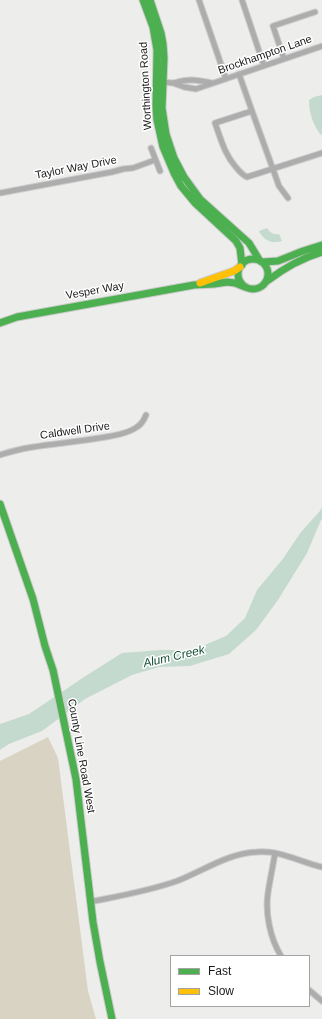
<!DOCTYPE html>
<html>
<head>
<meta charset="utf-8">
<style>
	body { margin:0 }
	#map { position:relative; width:322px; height:1019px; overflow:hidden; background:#ededec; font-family:Arial,sans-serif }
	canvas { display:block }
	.legend { position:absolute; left:170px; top:955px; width:140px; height:52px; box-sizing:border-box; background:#fff; border:1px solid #a3a3a3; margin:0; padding:5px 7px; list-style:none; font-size:12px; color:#191a19 }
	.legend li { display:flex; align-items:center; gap:8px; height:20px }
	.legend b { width:20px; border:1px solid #a3a3a3 }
</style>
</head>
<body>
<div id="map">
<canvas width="322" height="1019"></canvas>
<ul class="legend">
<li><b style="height:5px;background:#4caf50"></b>Fast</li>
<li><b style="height:5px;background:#ffc107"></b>Slow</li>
</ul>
</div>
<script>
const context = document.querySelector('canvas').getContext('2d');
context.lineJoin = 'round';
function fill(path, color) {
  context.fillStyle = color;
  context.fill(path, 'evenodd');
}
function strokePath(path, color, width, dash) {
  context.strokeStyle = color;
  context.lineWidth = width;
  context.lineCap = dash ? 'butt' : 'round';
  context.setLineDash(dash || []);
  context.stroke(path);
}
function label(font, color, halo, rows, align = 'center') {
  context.font = font + ' Arial,sans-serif';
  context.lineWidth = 3;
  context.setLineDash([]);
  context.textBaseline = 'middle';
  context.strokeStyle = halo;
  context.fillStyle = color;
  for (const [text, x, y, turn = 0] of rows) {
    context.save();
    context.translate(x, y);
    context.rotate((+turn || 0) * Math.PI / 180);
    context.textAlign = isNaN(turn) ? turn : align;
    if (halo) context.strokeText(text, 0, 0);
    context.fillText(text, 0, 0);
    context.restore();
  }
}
const green = new Path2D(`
	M 48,737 L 58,758 L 88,991 L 96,1019 L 0,1019 L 0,761 Z`);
const water = new Path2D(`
	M 322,95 L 322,135 L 320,134 C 313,124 309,113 309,100 L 314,97 Z
	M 267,228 C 270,233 274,235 279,234 L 282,241 C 272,244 264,241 259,231 Z
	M 322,507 L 322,519 L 321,520 L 307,553 L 278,600 L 256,630 L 229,654 L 190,666 L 159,667 L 132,675 L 85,699 L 42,731 L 9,744 L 0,750 L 0,724 L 29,714 L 84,677 L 122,653 L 161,650 L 193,650 L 226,636 L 245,618 L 257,590 L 282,560 L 301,532 L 320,511 Z`);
const street = new Path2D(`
	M 199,0 L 226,79
	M 242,0 L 264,66
	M 284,59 L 273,26 L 315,12
	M 239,74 L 252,111
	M 161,82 L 173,83 L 184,87 L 196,89 L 322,46
	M 174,83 C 190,78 197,80 213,83
	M 151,148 L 160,171
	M 0,193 L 112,172 L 123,169 L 133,168 L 155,160
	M 288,198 L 279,186 L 252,111 L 215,123 C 221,139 224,153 235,166 C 239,171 242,175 247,177 C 272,169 297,161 322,153
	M 0,455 C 32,444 67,444 99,438 C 112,436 127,434 137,427 C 142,424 144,420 146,415
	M 275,853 C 273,866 270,879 268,893 C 265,913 270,938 281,956
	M 90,902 C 119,896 149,891 177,881 C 203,871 228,853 257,852 C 280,850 300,862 322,867
	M 309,990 L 322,1001`);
const fast = new Path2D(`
	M 143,0 L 153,27 L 157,50 L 156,106 L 157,120 L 163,147 L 174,173 L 181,186 L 195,203 L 236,241 L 240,248 L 242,265
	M 150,0 L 161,33 L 163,44 L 164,58 L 162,108 L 166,134 L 174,158 L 184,177 L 200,199 L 249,243 L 260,261
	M238 274a15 15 0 1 1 30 0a15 15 0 1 1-30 0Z
	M 263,262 L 278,261 L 303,251 L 322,245
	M 267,281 C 284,268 301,258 322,252
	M 0,323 L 17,317 L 194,285 L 214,284 L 227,282 L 235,283 L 245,287
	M 0,504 L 33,599 L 45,646 L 53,670 L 76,779 L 93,922 L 100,962 L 112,1019`);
const slow = new Path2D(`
	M 200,283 L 234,271 L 240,267`);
const streetNames = [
	["Brockhampton Lane",265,55,-19],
	["Worthington Road",146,86,-93],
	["Taylor Way Drive",76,168,-11],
	["Vesper Way",95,291,-10],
	["Caldwell Drive",75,431,-8],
	["County Line Road West",81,756,80]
];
const waterNames = [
	["Alum Creek",174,657,-13]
];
fill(green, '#d8d3c3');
fill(water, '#c4dacf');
strokePath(street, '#cbcbca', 7);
strokePath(fast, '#cbcbca', 9);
strokePath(slow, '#cbcbca', 9);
strokePath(street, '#acadac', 5);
strokePath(fast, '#4caf50', 7);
strokePath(slow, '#ffc107', 7);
label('11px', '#191a19', '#fff', streetNames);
label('italic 12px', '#165039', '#fff', waterNames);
</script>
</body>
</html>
